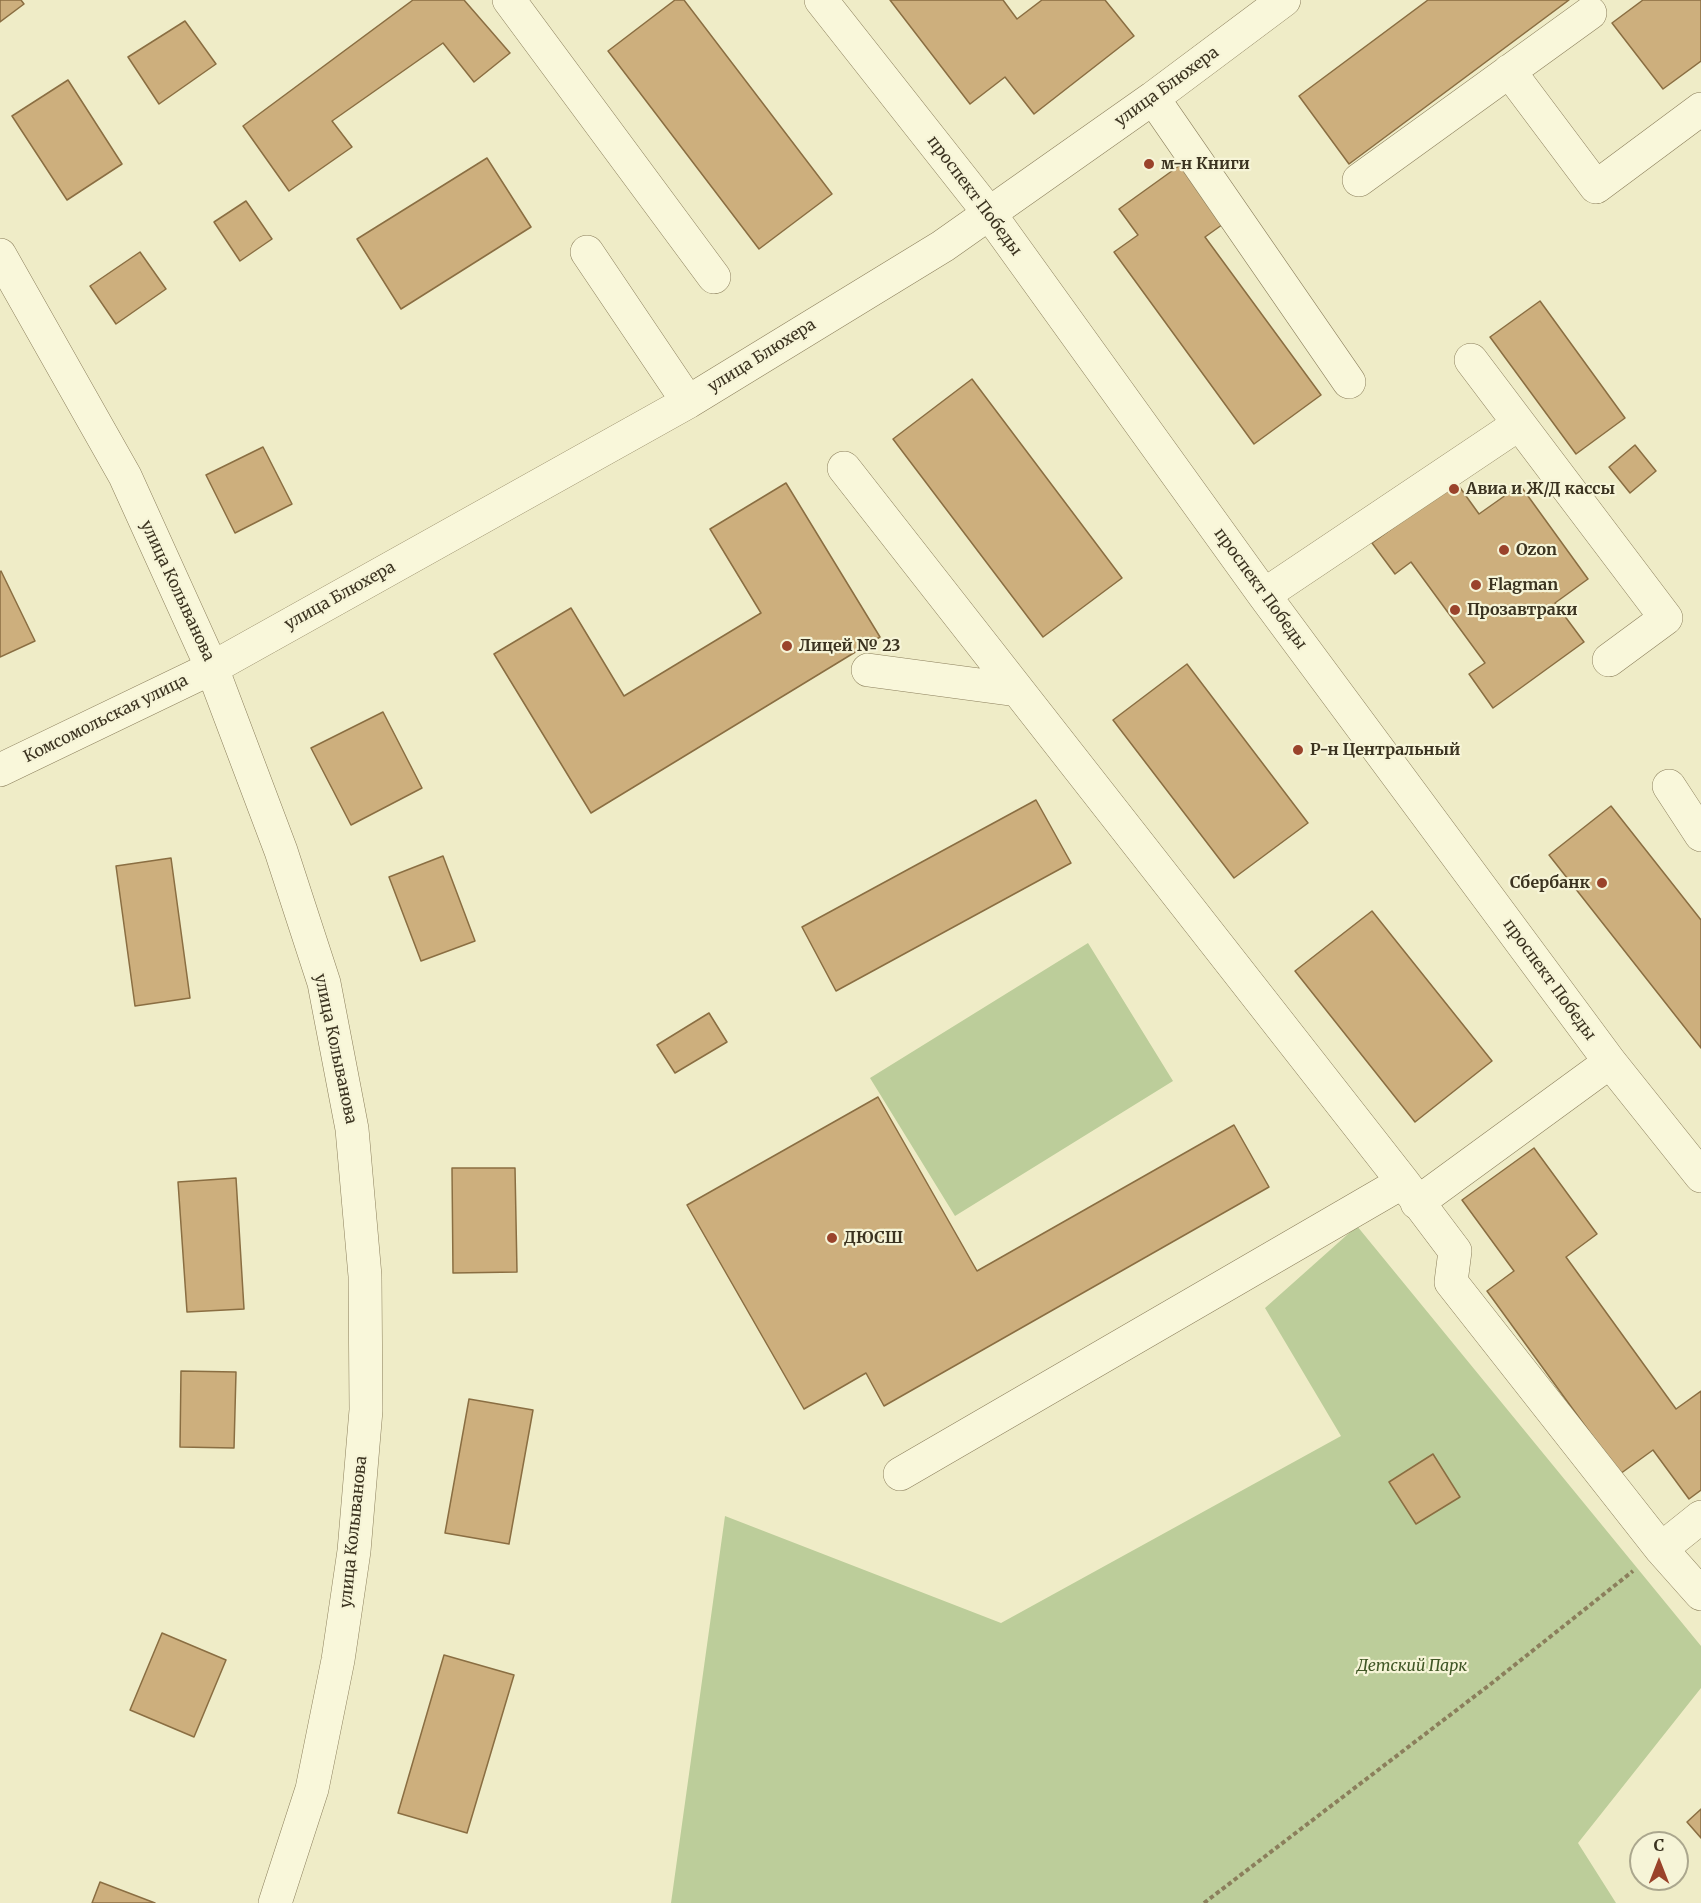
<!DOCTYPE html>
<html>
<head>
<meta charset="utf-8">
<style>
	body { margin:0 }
	#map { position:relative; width:1701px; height:1903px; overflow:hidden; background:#efecc7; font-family:Merriweather,serif }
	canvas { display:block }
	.north { position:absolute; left:1629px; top:1831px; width:60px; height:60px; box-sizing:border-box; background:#f6f4d7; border:2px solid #aba78e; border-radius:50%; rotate:0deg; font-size:16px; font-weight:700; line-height:24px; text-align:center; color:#3b3320 }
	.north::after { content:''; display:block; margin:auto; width:21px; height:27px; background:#9a432b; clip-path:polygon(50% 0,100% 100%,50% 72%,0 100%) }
</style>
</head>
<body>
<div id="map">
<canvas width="1701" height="1903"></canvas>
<div class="north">С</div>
</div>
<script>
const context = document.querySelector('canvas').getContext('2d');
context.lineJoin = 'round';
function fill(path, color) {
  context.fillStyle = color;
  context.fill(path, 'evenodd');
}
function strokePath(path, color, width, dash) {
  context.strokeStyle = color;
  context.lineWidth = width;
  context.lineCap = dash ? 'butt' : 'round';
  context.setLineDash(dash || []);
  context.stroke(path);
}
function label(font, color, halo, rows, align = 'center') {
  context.font = font + ' Merriweather,serif';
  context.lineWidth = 4.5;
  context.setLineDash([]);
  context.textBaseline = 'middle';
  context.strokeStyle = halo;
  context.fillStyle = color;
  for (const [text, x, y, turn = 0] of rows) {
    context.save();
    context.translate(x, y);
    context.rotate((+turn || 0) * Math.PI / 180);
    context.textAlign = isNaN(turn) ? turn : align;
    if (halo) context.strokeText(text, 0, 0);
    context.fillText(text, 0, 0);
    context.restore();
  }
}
const green = new Path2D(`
	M 1088,943 L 1173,1081 L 955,1216 L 870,1078 Z
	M 1357,1226 L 1701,1646 L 1701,1688 L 1578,1843 L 1616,1903 L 671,1903 L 725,1516 L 1001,1623 L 1341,1436 L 1265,1308 Z`);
const building = new Path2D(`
	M 0,0 L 21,0 L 24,4 L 0,22 Z
	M 413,0 L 464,0 L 510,53 L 474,82 L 443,43 L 332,121 L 352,147 L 289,191 L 243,126 Z
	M 675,0 L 684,0 L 832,194 L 759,249 L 608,51 Z
	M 890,0 L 1003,0 L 1017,19 L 1042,0 L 1105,0 L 1134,36 L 1034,114 L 1005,77 L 970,104 Z
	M 1428,0 L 1569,0 L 1349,164 L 1299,96 Z
	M 1643,0 L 1701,0 L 1701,61 L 1663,89 L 1612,23 Z
	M 185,21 L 216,64 L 159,104 L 128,57 Z
	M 68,80 L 122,164 L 67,200 L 12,116 Z
	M 487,158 L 531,227 L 401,309 L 357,239 Z
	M 1183,163 L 1226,222 L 1205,237 L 1321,395 L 1254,444 L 1114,252 L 1138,235 L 1119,209 Z
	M 246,201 L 272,239 L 240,261 L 214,222 Z
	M 140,252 L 166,289 L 116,324 L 90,286 Z
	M 1540,301 L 1625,418 L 1576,454 L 1490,337 Z
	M 972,379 L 1122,578 L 1043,637 L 893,439 Z
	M 1635,445 L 1656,471 L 1630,493 L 1609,467 Z
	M 263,447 L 292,504 L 235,533 L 206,475 Z
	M 1456,482 L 1479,514 L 1520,485 L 1588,579 L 1555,603 L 1584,642 L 1493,708 L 1469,674 L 1485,663 L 1411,562 L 1395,574 L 1372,543 Z
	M 786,483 L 880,637 L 591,813 L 494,654 L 571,608 L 624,696 L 761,613 L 710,529 Z
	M 1,571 L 35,641 L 0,657 L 0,572 Z
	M 1187,664 L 1308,823 L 1234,878 L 1113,720 Z
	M 383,712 L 422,788 L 351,825 L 311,748 Z
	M 1036,800 L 1071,863 L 836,991 L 802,927 Z
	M 1611,806 L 1701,920 L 1701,1048 L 1549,855 Z
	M 443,856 L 475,941 L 421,961 L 389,877 Z
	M 171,858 L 190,998 L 135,1006 L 116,866 Z
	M 1372,911 L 1492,1061 L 1415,1122 L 1295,971 Z
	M 709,1013 L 727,1042 L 675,1073 L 657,1045 Z
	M 878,1097 L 977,1271 L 1234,1125 L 1269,1187 L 884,1406 L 866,1373 L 804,1409 L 687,1205 Z
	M 1534,1148 L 1597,1234 L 1566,1257 L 1676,1409 L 1701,1391 L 1701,1490 L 1689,1499 L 1653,1450 L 1620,1474 L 1487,1291 L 1514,1271 L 1462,1200 Z
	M 452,1168 L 515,1168 L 517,1272 L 453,1273 Z
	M 236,1178 L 244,1309 L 187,1312 L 178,1182 Z
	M 181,1371 L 236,1372 L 234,1448 L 180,1447 Z
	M 469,1399 L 533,1410 L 509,1544 L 445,1533 Z
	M 1433,1454 L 1460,1497 L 1416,1524 L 1389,1482 Z
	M 162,1633 L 226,1660 L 194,1737 L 130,1710 Z
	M 444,1655 L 514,1675 L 467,1833 L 398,1813 Z
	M 1701,1809 L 1701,1838 L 1687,1822 Z
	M 100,1882 L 155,1903 L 92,1903 Z`);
const path = new Path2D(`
	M 1204,1903 L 1492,1683 L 1633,1571`);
const minor = new Path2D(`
	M 509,0 L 714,277
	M 821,0 L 989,213 L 1264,595 L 1610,1062 L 1701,1176
	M 1509,71 L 1596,187 L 1701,109
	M 1153,98 L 1349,382
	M 1359,180 L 1590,13
	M 587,252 L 688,402
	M 0,255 L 125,476 L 212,668 L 281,851 L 324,983 L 352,1129 L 365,1276 L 366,1410 L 354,1551 L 338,1660 L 312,1789 L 275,1903
	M 1471,360 L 1666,618 L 1609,660
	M 844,468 L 1403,1182 L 1455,1251 L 1451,1282 L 1661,1549 L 1701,1594
	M 1264,595 L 1519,424
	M 868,670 L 1017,690
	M 0,770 L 212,668 L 688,402 L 943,246 L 1153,98 L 1284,0
	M 1669,786 L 1701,835
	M 1417,1203 L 1610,1062
	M 900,1474 L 1403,1182
	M 1661,1549 L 1701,1517`);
const markers = [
	[1149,164,6,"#9a432b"],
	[1454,489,6,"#9a432b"],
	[1504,550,6,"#9a432b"],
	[1476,585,6,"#9a432b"],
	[1455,610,6,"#9a432b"],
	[787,646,6,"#9a432b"],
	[1298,750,6,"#9a432b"],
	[1602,883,6,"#9a432b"],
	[832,1238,6,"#9a432b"]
];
const streetNames = [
	["улица Блюхера",1167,87,-36],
	["проспект Победы",974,196,53],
	["улица Блюхера",762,356,-32],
	["проспект Победы",1260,589,54],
	["улица Колыванова",177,591,65],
	["улица Блюхера",340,596,-29],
	["Комсомольская улица",106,719,-26],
	["проспект Победы",1549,980,54],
	["улица Колыванова",335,1049,78],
	["улица Колыванова",354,1532,-84]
];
const poiNames = [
	["м-н Книги",1161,164],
	["Авиа и Ж/Д кассы",1466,489],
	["Ozon",1516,550],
	["Flagman",1488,585],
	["Прозавтраки",1467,610],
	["Лицей № 23",799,646],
	["Р-н Центральный",1310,750],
	["Сбербанк",1590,883,"right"],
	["ДЮСШ",844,1238]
];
const parkNames = [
	["Детский Парк",1412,1666]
];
fill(green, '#bccd9a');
fill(building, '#cdaf7d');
strokePath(building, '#8a6e42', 1.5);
strokePath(minor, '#8b7f5c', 34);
strokePath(path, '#8b7f5c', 4, [4.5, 3]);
strokePath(minor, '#f9f7da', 33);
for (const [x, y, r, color] of markers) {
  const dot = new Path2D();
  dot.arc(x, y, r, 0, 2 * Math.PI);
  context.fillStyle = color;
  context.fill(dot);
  strokePath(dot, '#f6f4d7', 2);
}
label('16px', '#3b3320', '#f6f4d7', streetNames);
label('bold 16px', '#3b3320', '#f6f4d7', poiNames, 'left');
label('italic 16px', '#405726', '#f6f4d7', parkNames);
</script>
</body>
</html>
